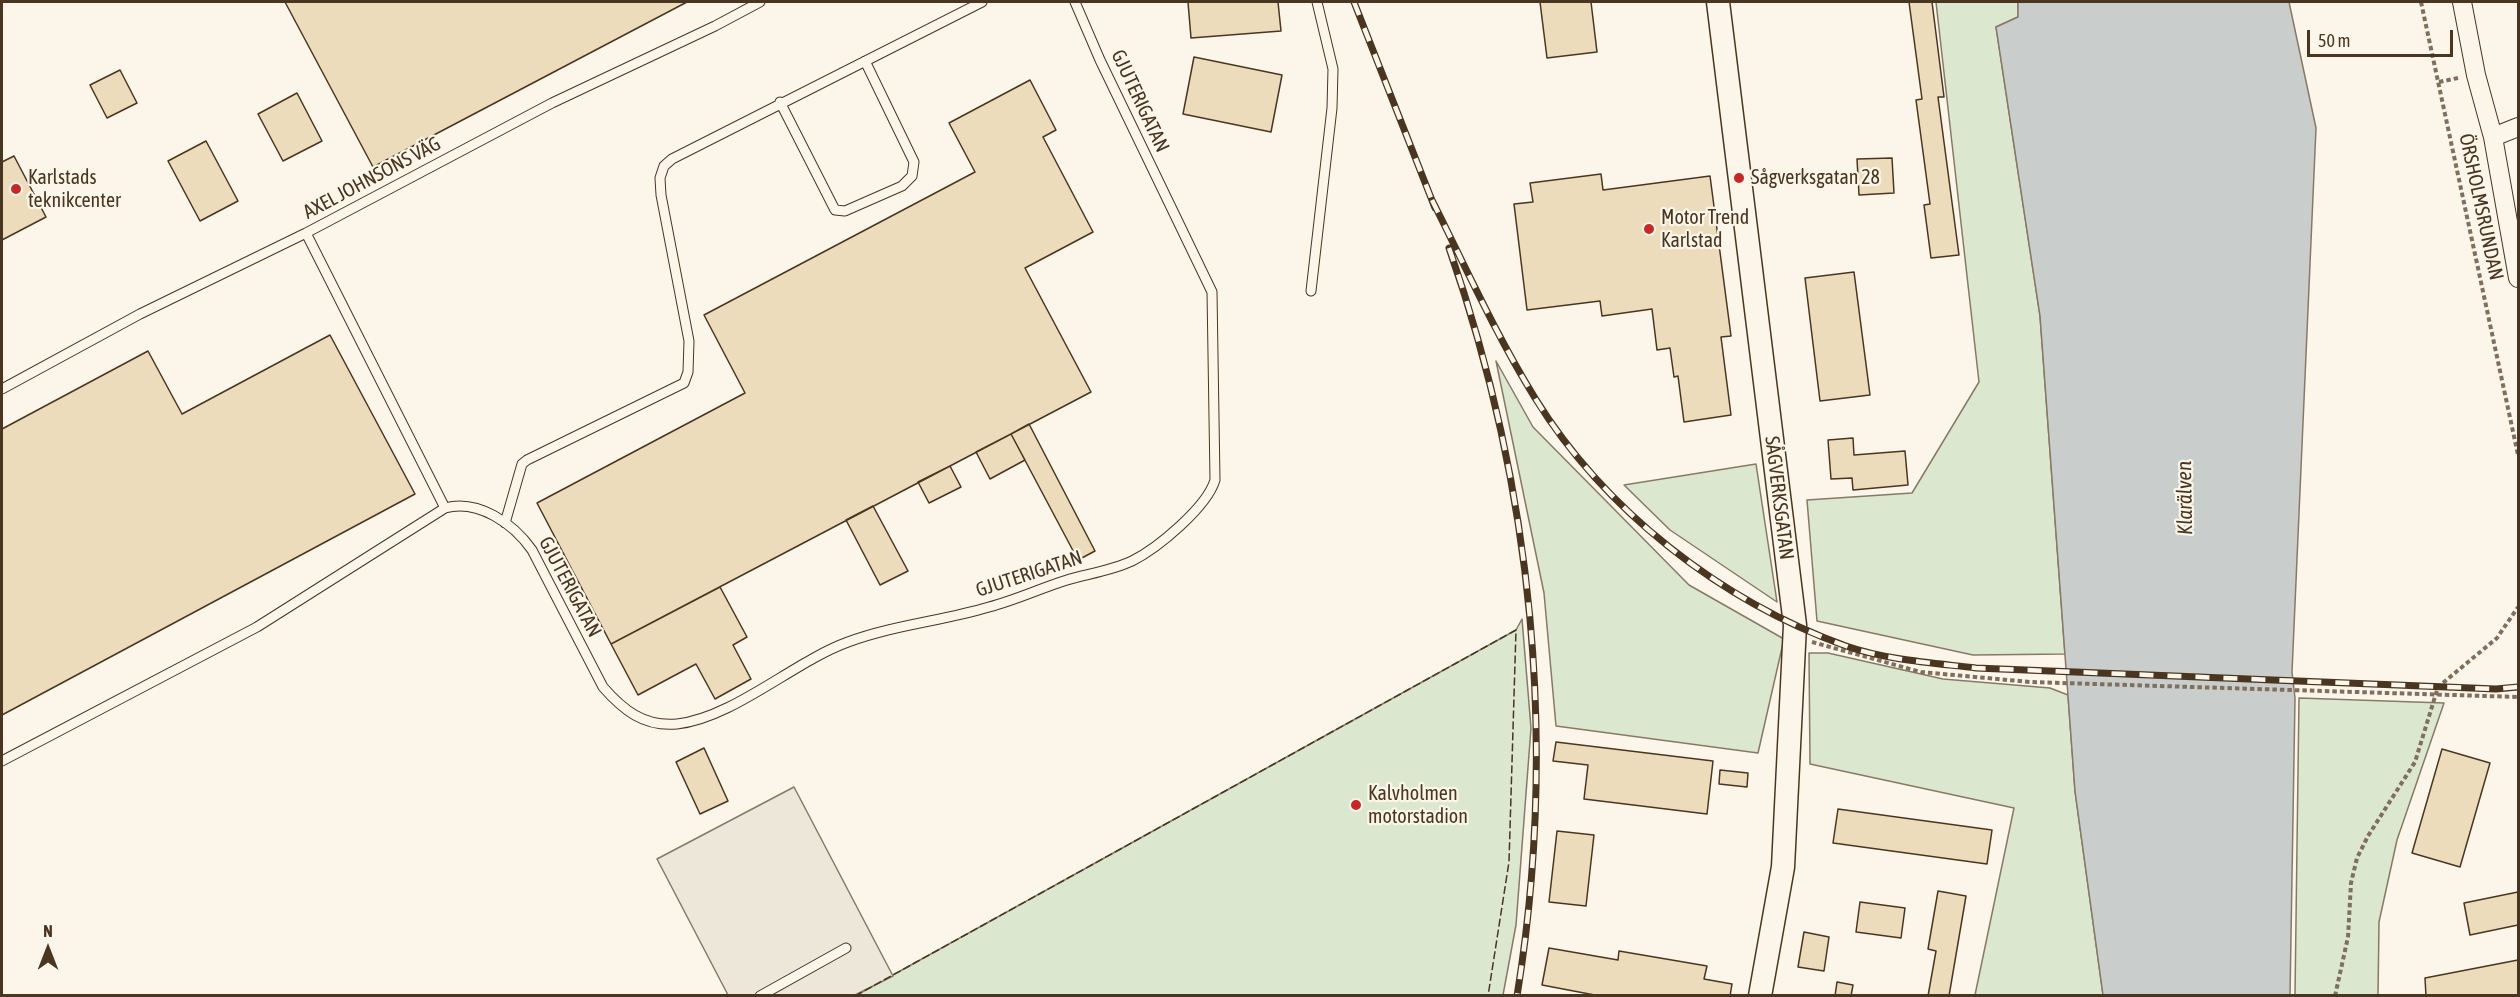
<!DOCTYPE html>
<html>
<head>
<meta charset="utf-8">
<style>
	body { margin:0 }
	#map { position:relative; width:2520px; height:997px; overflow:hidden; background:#fbf6e9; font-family:"Asap Condensed",sans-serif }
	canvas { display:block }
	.frame { position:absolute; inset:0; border:3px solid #4a3520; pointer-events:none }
	.north { position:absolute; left:18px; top:919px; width:60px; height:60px; -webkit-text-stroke:4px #fbf6e9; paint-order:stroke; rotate:0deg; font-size:16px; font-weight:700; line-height:24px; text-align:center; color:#4a3520 }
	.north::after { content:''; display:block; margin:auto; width:21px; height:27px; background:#4a3520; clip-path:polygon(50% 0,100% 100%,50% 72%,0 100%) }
	.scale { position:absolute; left:2307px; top:30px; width:146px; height:27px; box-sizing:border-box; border:3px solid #4a3520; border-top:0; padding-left:8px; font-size:18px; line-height:21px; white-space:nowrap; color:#4a3520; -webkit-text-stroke:4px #fbf6e9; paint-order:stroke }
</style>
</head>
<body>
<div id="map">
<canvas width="2520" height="997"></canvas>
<div class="frame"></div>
<div class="north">N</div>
<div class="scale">50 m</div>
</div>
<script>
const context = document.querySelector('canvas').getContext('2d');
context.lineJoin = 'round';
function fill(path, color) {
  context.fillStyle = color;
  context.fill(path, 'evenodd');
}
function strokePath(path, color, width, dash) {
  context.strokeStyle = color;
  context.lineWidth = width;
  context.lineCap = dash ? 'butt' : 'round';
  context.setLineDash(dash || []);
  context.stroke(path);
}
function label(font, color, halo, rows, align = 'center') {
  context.font = font + ' "Asap Condensed",sans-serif';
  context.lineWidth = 4.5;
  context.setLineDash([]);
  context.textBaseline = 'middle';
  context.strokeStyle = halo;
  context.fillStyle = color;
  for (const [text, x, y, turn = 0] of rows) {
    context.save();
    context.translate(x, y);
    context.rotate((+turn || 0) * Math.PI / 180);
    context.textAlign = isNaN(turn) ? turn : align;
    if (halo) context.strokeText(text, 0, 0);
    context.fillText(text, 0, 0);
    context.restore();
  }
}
const green = new Path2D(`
	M 1936,2 L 2018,2 L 2018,17 L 1996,27 L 2040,316 L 2065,654 L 1973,655 L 1817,621 L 1807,500 L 1912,493 L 1979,382 Z
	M 1496,361 L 1533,427 L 1689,585 L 1784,639 L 1758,753 L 1556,726 L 1544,593 Z
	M 1756,464 L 1777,602 L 1670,530 L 1624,485 Z
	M 1522,619 L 1531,728 L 1516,925 L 1503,995 L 855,996 L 1516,630 Z
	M 1809,653 L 1828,653 L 1943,679 L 2050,688 L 2068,695 L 2075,791 L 2103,995 L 1975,995 L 2014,808 L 1810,764 Z
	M 2299,698 L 2444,703 L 2397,840 L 2379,922 L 2378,995 L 2295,995 Z`);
const parking = new Path2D(`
	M 794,787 L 893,976 L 855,995 L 728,995 L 657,859 Z`);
const water = new Path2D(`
	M 2018,2 L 2289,2 L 2316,128 L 2292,672 L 2295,698 L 2290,995 L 2103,995 L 2075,791 L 2040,316 L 1996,27 L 2018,17 Z`);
const building = new Path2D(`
	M 285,2 L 687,2 L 373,167 Z
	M 1188,2 L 1278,2 L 1281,31 L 1191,38 Z
	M 1540,2 L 1591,2 L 1597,52 L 1547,58 Z
	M 1909,2 L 1932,2 L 1944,97 L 1938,97 L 1959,255 L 1931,258 L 1924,205 L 1930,204 L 1916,100 L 1922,99 Z
	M 1194,57 L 1282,75 L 1271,132 L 1183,114 Z
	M 120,70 L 137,103 L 107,118 L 90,85 Z
	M 1030,80 L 1056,130 L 1043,137 L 1093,232 L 1025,268 L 1091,392 L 611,644 L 537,503 L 745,393 L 704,315 L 975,172 L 949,123 Z
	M 297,93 L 322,141 L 283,161 L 258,114 Z
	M 206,141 L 238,201 L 200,221 L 168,161 Z
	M 14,156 L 46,217 L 2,240 L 2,162 Z
	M 1892,158 L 1894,193 L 1859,195 L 1857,159 Z
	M 1601,174 L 1603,190 L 1710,176 L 1731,336 L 1721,337 L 1731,415 L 1684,422 L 1678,376 L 1674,377 L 1670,348 L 1657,350 L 1652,309 L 1602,316 L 1600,301 L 1527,310 L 1514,204 L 1533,202 L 1530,183 Z
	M 1854,272 L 1870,395 L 1820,401 L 1805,278 Z
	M 330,335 L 415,494 L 2,715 L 2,429 L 148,351 L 182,414 Z
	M 1029,424 L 1095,551 L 1078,560 L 1011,434 Z
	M 1011,434 L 1025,460 L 990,479 L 976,452 Z
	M 1853,438 L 1854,455 L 1905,451 L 1908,485 L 1853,490 L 1852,478 L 1831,479 L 1828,440 Z
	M 950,466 L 961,487 L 929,503 L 918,482 Z
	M 873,506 L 908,571 L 880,585 L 846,520 Z
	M 720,587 L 747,637 L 733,645 L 751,679 L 715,699 L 696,664 L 638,695 L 611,644 Z
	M 1556,742 L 1713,761 L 1707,814 L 1584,799 L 1588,765 L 1553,761 Z
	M 704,748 L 728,801 L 700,814 L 676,762 Z
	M 2442,749 L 2490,763 L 2460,867 L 2412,853 Z
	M 1720,770 L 1748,773 L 1747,787 L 1719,784 Z
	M 1838,809 L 1992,830 L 1987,864 L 1833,843 Z
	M 1557,831 L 1594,835 L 1586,906 L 1549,902 Z
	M 1938,891 L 1966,896 L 1949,996 L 1928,996 L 1936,951 L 1928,949 Z
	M 2518,892 L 2518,925 L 2470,935 L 2464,903 Z
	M 1860,902 L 1905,908 L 1901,938 L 1856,932 Z
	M 1804,932 L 1829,937 L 1824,971 L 1798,967 Z
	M 1549,948 L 1618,960 L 1619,951 L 1707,966 L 1704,979 L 1732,984 L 1730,996 L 1600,996 L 1542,985 Z
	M 2518,960 L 2518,996 L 2426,996 L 2425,978 Z
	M 1837,982 L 1853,985 L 1851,996 L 1835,996 Z`);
const path = new Path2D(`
	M 2421,2 L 2518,455
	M 2439,82 L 2458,78
	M 1812,642 L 1921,672 L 2030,682 L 2518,697
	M 2335,996 L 2348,937 L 2351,883 L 2357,858 L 2368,836 L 2415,762 L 2438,687 L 2497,638 L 2518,607`);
const service = new Path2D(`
	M 780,102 L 835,210 L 845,211 L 902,186 L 912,176 L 914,162 L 865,61
	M 306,233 L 445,508
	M 1311,291 L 1332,108 L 1333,69 L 1317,2
	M 2,389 L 140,314 L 306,233 L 552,103 L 715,26 L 760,2
	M 505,523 L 522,464 L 527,460 L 684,383 L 688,372 L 689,341 L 661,195 L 660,178 L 664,166 L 672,159 L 982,2
	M 2,761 L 257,627 L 445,508 C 478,499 513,523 532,550 L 603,687 C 623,710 644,727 677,724 C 733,718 795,661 848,642 C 894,625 942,621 989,607 C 1016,600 1041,588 1067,580 C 1088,574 1113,570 1132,561 C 1158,548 1207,507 1215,480 L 1212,292 L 1100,60 L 1075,2
	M 760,996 L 846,948`);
const minor = new Path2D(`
	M 2462,2 L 2476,75 L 2493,137 L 2518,278
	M 2493,137 L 2518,127`);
const tertiary = new Path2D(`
	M 1718,2 L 1795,625 L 1783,867 L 1760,996`);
const rail = new Path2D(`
	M 1354,2 L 1435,208
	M 1432,200 C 1465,266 1496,335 1535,398 C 1605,511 1721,601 1846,646 C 1886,660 1934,663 1976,668 L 2496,689 L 2518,687
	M 1449,248 C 1533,488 1558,744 1517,996`);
const fence = new Path2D(`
	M 855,996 L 1516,630 L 1509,862 L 1488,996`);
const markers = [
	[1739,178,6,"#c62828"],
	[16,189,6,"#c62828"],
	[1649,229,6,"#c62828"],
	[1356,805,6,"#c62828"]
];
const streetNames = [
	["GJUTERIGATAN",1140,101,65],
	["AXEL JOHNSONS VÄG",372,178,-28],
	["ÖRSHOLMSRUNDAN",2481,207,78],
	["SÅGVERKSGATAN",1779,498,83],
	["GJUTERIGATAN",1029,574,-18],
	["GJUTERIGATAN",570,587,62]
];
const poiNames = [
	["Karlstads",28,178],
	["teknikcenter",28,201],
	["Sågverksgatan 28",1751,178],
	["Motor Trend",1661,218],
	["Karlstad",1661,241],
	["Kalvholmen",1368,794],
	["motorstadion",1368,817]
];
const waterNames = [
	["Klarälven",2185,498,-91]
];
fill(green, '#dce7d0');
strokePath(green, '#887966', 1.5);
fill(parking, '#ede7d9');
strokePath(parking, '#887966', 1.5);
fill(water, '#c9cecd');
strokePath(water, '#887966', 1.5);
fill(building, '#ecdcbc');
strokePath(building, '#4a3520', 1.5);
strokePath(service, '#4a3520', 11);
strokePath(minor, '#4a3520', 20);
strokePath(tertiary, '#4a3520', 25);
strokePath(path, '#7f6f5c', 4, [4.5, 3]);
strokePath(service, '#fbf6e9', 9);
strokePath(minor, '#fbf6e9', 18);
strokePath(tertiary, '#fbf6e9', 22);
strokePath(rail, '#4a3520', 7);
strokePath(rail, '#fbf6e9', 4.5, [14]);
strokePath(fence, '#4a3520', 1.5, [8, 3]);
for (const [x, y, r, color] of markers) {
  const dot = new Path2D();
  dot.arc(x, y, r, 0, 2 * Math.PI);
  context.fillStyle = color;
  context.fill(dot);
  strokePath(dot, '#fbf6e9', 2);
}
label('20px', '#4a3520', '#fbf6e9', streetNames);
label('20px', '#4a3520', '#fbf6e9', poiNames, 'left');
label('italic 21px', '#4a3520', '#fbf6e9', waterNames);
</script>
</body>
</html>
